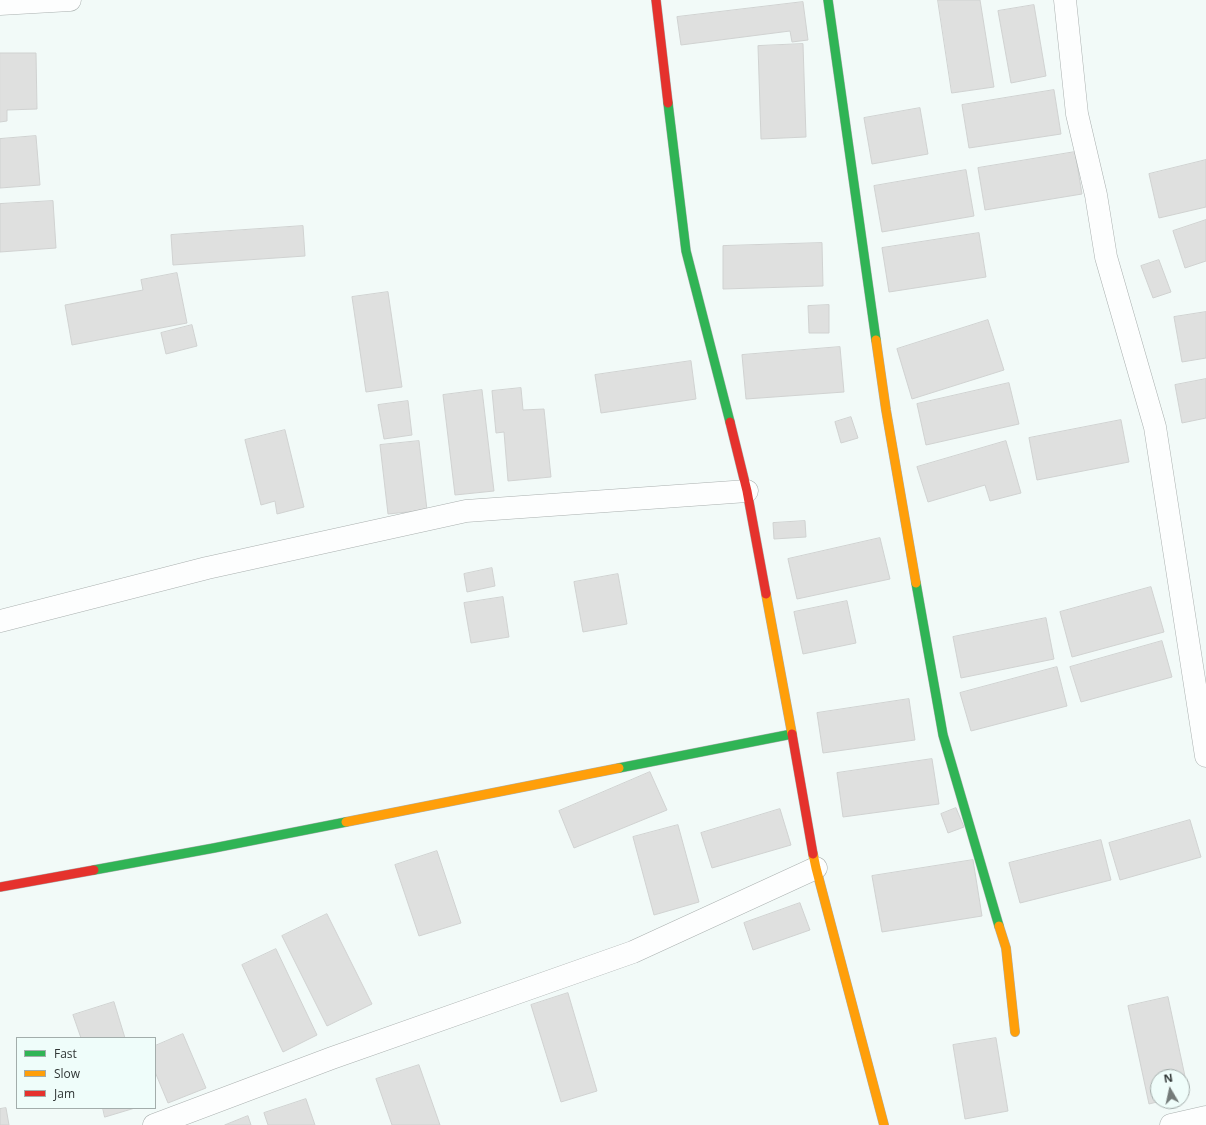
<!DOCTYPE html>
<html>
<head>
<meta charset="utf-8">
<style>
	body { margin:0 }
	#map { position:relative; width:1206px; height:1125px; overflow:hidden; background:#f2faf8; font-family:"Open Sans",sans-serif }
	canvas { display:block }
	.legend { position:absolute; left:16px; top:1037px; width:140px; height:72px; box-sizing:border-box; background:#effdfa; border:1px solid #a3adab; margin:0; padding:5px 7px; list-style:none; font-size:12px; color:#303635 }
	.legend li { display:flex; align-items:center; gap:8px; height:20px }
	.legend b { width:20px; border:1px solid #a3adab }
	.north { position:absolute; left:1150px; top:1069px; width:40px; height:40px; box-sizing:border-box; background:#effdfa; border:1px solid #a3adab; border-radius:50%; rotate:351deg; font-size:11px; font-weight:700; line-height:16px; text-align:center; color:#303635 }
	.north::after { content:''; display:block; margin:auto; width:14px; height:18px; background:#747b79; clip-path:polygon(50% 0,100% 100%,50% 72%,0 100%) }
</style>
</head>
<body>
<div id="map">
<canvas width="1206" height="1125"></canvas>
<ul class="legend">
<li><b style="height:5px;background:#30b455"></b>Fast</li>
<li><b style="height:5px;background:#ff9f0a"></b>Slow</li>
<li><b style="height:5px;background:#e5322d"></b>Jam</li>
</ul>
<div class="north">N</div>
</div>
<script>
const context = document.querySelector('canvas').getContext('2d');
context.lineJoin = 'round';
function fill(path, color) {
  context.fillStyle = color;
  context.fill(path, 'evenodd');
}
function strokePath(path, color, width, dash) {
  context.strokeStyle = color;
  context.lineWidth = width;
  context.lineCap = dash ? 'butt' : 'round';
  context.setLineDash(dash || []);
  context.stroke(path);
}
const building = new Path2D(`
	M 938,0 L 980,0 L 994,87 L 952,93 Z
	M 803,2 L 808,40 L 792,42 L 790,31 L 681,45 L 677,17 Z
	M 1034,5 L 1046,76 L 1011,83 L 998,11 Z
	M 803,44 L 806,137 L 761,139 L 758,46 Z
	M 0,53 L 36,53 L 37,109 L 7,110 L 7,121 L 0,122 Z
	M 1054,90 L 1061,134 L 969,148 L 962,105 Z
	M 920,108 L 928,154 L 872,164 L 864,118 Z
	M 36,136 L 40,185 L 0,188 L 0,139 Z
	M 1075,152 L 1082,194 L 985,210 L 978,168 Z
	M 1206,160 L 1206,207 L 1159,218 L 1149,174 Z
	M 966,170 L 974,216 L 882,232 L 874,186 Z
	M 53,201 L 56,248 L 0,252 L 0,204 Z
	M 1206,220 L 1206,261 L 1185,268 L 1173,231 Z
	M 303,226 L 305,256 L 173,265 L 171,235 Z
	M 979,233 L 986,277 L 889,292 L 882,248 Z
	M 822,243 L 823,286 L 723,289 L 723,246 Z
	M 1159,260 L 1171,292 L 1153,298 L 1141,266 Z
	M 177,273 L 187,323 L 72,345 L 65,305 L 143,290 L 141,280 Z
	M 388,292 L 402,387 L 366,392 L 352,297 Z
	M 829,305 L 829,333 L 809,333 L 808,306 Z
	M 1206,312 L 1206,358 L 1182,362 L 1174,317 Z
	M 988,320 L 1004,370 L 912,399 L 897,349 Z
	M 192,325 L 197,346 L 166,354 L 161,333 Z
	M 840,347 L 844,392 L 746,399 L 742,355 Z
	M 691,361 L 696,399 L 601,413 L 595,375 Z
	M 1206,379 L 1206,418 L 1182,423 L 1175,385 Z
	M 1009,383 L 1019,424 L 926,445 L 917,404 Z
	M 521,388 L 523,410 L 544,409 L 551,477 L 508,481 L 504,432 L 496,433 L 492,391 Z
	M 482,390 L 494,491 L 455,495 L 443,395 Z
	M 408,401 L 412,435 L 384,439 L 378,405 Z
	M 851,417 L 858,438 L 841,443 L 835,422 Z
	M 1121,420 L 1129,462 L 1037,480 L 1029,438 Z
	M 285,430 L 304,507 L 277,514 L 275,501 L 261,505 L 245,440 Z
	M 419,441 L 427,510 L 388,514 L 380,445 Z
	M 1006,441 L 1021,493 L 990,501 L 985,485 L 928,502 L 917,467 Z
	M 805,521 L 806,537 L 774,539 L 773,523 Z
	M 880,538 L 890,579 L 797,599 L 788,559 Z
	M 492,568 L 495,586 L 467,592 L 464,574 Z
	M 618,574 L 627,624 L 583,632 L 574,582 Z
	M 1151,587 L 1164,632 L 1072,657 L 1060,612 Z
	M 503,597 L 509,637 L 471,643 L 464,603 Z
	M 847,601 L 856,643 L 803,654 L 794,612 Z
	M 1046,618 L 1054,659 L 961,678 L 953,637 Z
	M 1162,641 L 1172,677 L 1081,702 L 1070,667 Z
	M 1057,667 L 1067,706 L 971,731 L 960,693 Z
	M 909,699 L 915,740 L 823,753 L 817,713 Z
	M 932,759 L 939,804 L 843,817 L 837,773 Z
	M 650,772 L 667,810 L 574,848 L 559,811 Z
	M 956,808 L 964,827 L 948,833 L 941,814 Z
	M 780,809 L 791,845 L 712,868 L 701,833 Z
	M 1190,820 L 1201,857 L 1120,880 L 1109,843 Z
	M 678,825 L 699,902 L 654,915 L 633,837 Z
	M 1101,840 L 1111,880 L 1020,903 L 1009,863 Z
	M 437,851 L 461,923 L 419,936 L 395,865 Z
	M 973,860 L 982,916 L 882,932 L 872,876 Z
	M 800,903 L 810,930 L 753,950 L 744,923 Z
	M 327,914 L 372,1004 L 327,1026 L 282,936 Z
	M 276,949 L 317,1035 L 283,1052 L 242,965 Z
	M 568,993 L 597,1091 L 561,1102 L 531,1005 Z
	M 1168,997 L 1189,1095 L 1182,1097 L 1182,1077 L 1158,1077 L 1158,1101 L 1161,1101 L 1149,1104 L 1128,1006 Z
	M 114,1002 L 125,1038 L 81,1038 L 73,1015 Z
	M 183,1034 L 206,1088 L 168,1103 L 155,1072 L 155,1046 Z
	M 996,1038 L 1008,1111 L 965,1119 L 953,1045 Z
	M 419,1065 L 440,1125 L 392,1125 L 376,1079 Z
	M 306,1099 L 315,1125 L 268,1125 L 264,1113 Z
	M 6,1108 L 9,1125 L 0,1125 L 0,1109 Z
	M 103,1108 L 135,1108 L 105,1117 Z
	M 248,1116 L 251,1125 L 225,1125 Z`);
const street = new Path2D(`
	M 1065,0 L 1077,114 L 1096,195 L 1106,257 L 1155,427 L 1206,756
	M 0,4 L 70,0
	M 0,621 L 207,568 L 466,511 L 747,491
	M 154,1125 L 332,1058 L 633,952 L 816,868
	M 1171,1125 L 1206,1117`);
const fast = new Path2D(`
	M 828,0 L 876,340
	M 668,103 L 686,251 L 730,422
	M 916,583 L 943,735 L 999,926
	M 619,768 L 792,734
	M 94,870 L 214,848 L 346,822`);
const slow = new Path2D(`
	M 876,340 L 886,410 L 916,583
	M 766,594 L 792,734
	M 346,822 L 619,768
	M 813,854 L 816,868 L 884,1125
	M 999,926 L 1006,948 L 1015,1032`);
const jam = new Path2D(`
	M 656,0 L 668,103
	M 730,422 L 747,491 L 766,594
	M 792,734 L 813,854
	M 0,887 L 94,870`);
fill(building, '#dfe0df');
strokePath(building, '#d0d2d1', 1);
strokePath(street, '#aab0af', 23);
strokePath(fast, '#aab0af', 10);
strokePath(slow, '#aab0af', 10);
strokePath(jam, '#aab0af', 10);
strokePath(street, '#fdfefe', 22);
strokePath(fast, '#30b455', 9);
strokePath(slow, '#ff9f0a', 9);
strokePath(jam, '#e5322d', 9);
</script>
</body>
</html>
